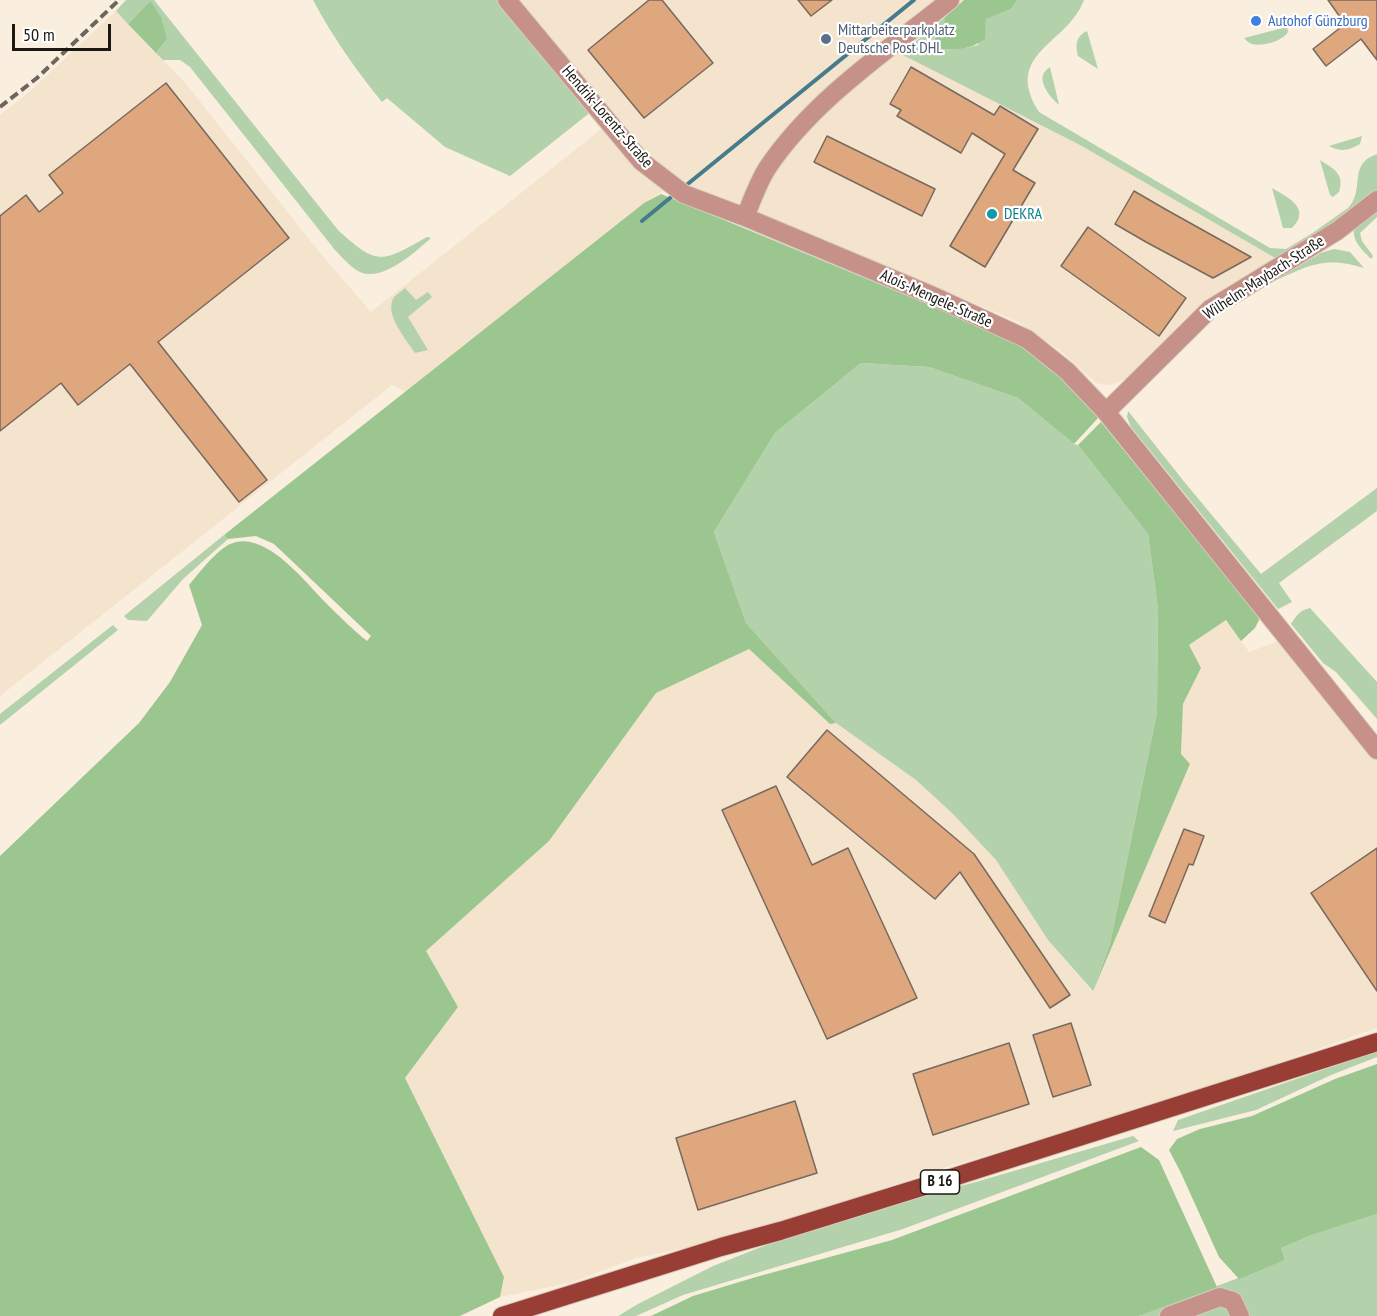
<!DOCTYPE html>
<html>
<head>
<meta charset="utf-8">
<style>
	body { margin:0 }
	#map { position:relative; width:1377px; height:1316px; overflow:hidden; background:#faeede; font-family:"PT Sans Narrow",sans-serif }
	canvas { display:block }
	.scale { position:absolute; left:12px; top:24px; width:99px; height:27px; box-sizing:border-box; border:3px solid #1b1812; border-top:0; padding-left:8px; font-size:18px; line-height:21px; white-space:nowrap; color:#1b1812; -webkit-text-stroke:4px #fff; paint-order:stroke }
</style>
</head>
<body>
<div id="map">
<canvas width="1377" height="1316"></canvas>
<div class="scale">50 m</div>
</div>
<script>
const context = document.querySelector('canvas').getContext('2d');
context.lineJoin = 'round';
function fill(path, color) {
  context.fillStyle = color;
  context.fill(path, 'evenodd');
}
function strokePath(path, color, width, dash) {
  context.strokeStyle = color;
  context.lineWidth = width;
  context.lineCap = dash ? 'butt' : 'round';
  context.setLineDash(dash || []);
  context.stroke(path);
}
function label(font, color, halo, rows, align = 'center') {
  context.font = font + ' "PT Sans Narrow",sans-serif';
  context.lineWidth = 4.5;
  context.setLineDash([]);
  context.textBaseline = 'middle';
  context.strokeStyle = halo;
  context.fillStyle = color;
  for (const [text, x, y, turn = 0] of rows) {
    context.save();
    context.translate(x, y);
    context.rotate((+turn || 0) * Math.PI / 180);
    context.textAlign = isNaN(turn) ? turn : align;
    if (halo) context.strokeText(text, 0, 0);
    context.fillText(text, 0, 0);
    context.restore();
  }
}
const built = new Path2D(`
	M 511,0 L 964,0 L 902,54 L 1080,145 L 1277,259 L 1224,292 L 1185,319 L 1128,378 L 1110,385 L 1096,383 L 1063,353 L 1017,321 L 678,181 L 644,203 L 406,392 L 392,385 L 0,696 L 0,115 L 29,92 L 116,11 L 187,85 L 320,253 L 371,312 L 614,119 Z
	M 1226,620 L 1249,652 L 1281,640 L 1377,760 L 1377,1028 L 1208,1088 L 947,1167 L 738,1237 L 636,1258 L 570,1283 L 500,1297 L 504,1277 L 405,1078 L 458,1007 L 426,951 L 549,841 L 656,693 L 749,649 L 830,724 L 836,723 L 916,780 L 952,813 L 996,860 L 1048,940 L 1092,991 L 1190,765 L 1181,755 L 1183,704 L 1201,668 L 1189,645 Z`);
const green = new Path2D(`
	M 126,0 L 154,0 L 338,230 C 378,267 382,262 427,237 L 431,238 C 415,252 383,282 360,272 C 350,267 342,257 335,250 L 190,67 L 180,60 L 163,60 L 156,53 L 167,39 L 149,2 L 128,24 L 116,11 Z
	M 313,0 L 499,0 L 592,111 L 510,176 L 445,147 L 387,98 L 382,102 C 355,69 333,37 313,0 Z
	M 1017,0 L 1084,0 C 1067,45 1002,53 1039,112 L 1270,248 L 1286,249 L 1311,234 L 1348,208 C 1362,194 1353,174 1364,162 C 1367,158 1373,156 1377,154 L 1377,190 L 1327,229 L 1277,259 L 1080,145 L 901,54 L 944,18 L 945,29 L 931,41 L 935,48 C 951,51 962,49 978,45 L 986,26 L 985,19 L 1011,9 Z
	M 1287,27 L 1288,32 C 1283,41 1262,47 1252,44 C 1249,43 1246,40 1244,38 Z
	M 1087,31 L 1098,69 L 1078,56 C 1075,45 1076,36 1087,31 Z
	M 1050,67 L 1059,105 C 1049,96 1033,77 1050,67 Z
	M 1362,136 L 1360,144 C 1348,151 1341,152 1329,146 Z
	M 1320,160 C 1334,169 1345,174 1339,192 L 1333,197 L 1330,195 Z
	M 1272,188 C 1287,197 1312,208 1292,228 L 1283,228 Z
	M 1377,210 L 1377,217 L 1360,233 L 1362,241 L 1373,256 L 1371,259 C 1362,249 1352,242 1354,227 Z
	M 1334,249 L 1350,252 L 1364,268 C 1321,255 1307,267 1268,284 L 1321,253 Z
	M 405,288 L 416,300 L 428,292 L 432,297 L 408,317 L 428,350 L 415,353 C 407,340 383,314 394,297 C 397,294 402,291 405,288 Z
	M 861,363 L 929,367 L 1018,398 L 1074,444 L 1078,445 L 1148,534 L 1158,608 L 1157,712 L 1110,944 L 1093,991 L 1048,940 L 996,860 L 952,813 L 916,780 L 836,723 L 746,623 L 714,532 L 775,433 Z
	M 1128,411 L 1186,484 L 1261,574 L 1377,488 L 1377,511 L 1279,583 L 1292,602 L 1278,609 L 1131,427 L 1127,417 Z
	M 224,535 L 228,539 L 183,579 L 147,621 L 128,620 L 124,616 Z
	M 1310,608 L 1377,682 L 1377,719 L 1336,672 L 1323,663 L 1291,624 C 1296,616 1300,610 1310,608 Z
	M 113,625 L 118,630 L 0,725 L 0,714 Z
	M 1377,1051 L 1377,1057 L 1331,1075 L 1256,1110 L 1173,1131 L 1178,1120 Z
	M 1133,1136 L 1139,1141 L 903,1229 L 683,1295 L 636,1316 L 618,1316 L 638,1304 L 713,1266 L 797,1233 L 921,1196 L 976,1182 Z
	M 1377,1214 L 1377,1316 L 1139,1316 L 1285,1260 L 1281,1248 L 1312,1235 Z`);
const forest = new Path2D(`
	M 964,0 L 1017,0 L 1011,9 L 986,19 L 985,39 C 970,50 953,51 935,48 L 931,42 L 945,29 L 944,18 Z
	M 150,1 L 161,17 L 167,39 L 156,53 L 128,24 Z
	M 661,194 L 974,323 L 1023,347 L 1058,373 L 1099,417 L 1074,444 L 1018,398 L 929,367 L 861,363 L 775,433 L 714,532 L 746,623 L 836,723 L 830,724 L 749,649 L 656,693 L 549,841 L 426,951 L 458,1007 L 405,1078 L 504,1277 L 500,1297 L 460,1316 L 0,1316 L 0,856 L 139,723 L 170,682 L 202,625 L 189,585 C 200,572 213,554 228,545 C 263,526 305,582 326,603 C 339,616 353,630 367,641 L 371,636 L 274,544 L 256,536 L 228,539 L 224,535 L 644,203 Z
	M 1101,422 L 1257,614 L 1259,620 L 1255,628 L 1241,641 L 1226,620 L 1189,645 L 1201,668 L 1183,704 L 1181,754 L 1190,764 L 1093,991 L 1110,944 L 1157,712 L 1158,608 L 1148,534 L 1078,445 Z
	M 1377,1064 L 1377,1214 L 1312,1235 L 1281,1248 L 1285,1260 L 1239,1279 L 1219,1257 L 1181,1173 L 1169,1150 L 1177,1139 L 1200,1129 L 1252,1116 L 1335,1079 Z
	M 1141,1147 L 1159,1160 L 1217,1287 L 1139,1316 L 651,1316 L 693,1296 L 756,1277 L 892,1240 Z`);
const stream = new Path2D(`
	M 684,187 L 914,0
	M 642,221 L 676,193`);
const building = new Path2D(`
	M 649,0 L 662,0 L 713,63 L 644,118 L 588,50 Z
	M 798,0 L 832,0 L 811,16 Z
	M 1328,0 L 1377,0 L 1377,60 L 1361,39 L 1326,66 L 1313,49 L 1345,24 Z
	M 911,67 L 994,115 L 1000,106 L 1038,129 L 1013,170 L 1035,183 L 985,267 L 950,246 L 1005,154 L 972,133 L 961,153 L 897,116 L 901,110 L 890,104 Z
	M 166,83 L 289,238 L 158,342 L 267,480 L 239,502 L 130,364 L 78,405 L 61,383 L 0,431 L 0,216 L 26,195 L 39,212 L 63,193 L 49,175 Z
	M 827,136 L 935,189 L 922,216 L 814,162 Z
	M 1134,191 L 1165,209 L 1251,257 L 1213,278 L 1146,242 L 1115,224 Z
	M 1088,227 L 1186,298 L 1159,336 L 1061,266 Z
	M 827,730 L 974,854 L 1070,995 L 1050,1008 L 960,872 L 935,899 L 787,777 Z
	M 776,786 L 812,865 L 848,848 L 917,998 L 827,1039 L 722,810 Z
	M 1184,829 L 1204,836 L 1193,865 L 1189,864 L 1165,923 L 1149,916 Z
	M 1377,848 L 1377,991 L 1311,893 Z
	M 1071,1023 L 1091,1085 L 1053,1097 L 1033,1035 Z
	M 1009,1043 L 1029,1104 L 933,1135 L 913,1074 Z
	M 795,1101 L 817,1173 L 698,1210 L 676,1138 Z`);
const minor = new Path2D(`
	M 507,0 L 641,161 L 684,194 L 745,217 L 931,295 L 1027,339 L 1067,371 L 1106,412 L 1377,750
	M 745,217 C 752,201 758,182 768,167 C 814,99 887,51 950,0
	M 1106,412 L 1210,309 L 1337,231 L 1377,200
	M 1169,1316 L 1220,1297 L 1233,1301 L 1240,1316`);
const major = new Path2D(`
	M 502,1316 L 721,1247 L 780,1231 L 938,1182 L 1377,1042`);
const rail = new Path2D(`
	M 0,107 L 37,78 L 119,0`);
const markers = [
	[1256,21,6,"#3f7fe0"],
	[826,39,6,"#5c6f8a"],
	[992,214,6,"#0f9aa8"]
];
const shields = [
	[940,1182,39]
];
const shieldNames = [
	["B 16",940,1182]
];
const shopNames = [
	["Autohof Günzburg",1268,21]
];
const serviceNames = [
	["Mittarbeiterparkplatz",838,30],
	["Deutsche Post DHL",838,48]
];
const streetNames = [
	["Hendrik-Lorentz-Straße",607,117,49],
	["Wilhelm-Maybach-Straße",1264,278,-33],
	["Alois-Mengele-Straße",936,299,24]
];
const cultureNames = [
	["DEKRA",1004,214]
];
fill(built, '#f4e4cd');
fill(green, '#b3d1ab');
fill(forest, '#9bc690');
strokePath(stream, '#457b8c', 4);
fill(building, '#dfa77e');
strokePath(building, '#78695f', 1.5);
strokePath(minor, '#d6ccbd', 20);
strokePath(major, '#d6ccbd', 20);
strokePath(minor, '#c69189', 18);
strokePath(major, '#993e34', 18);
strokePath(rail, '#6c665c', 4, [9, 4.5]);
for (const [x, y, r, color] of markers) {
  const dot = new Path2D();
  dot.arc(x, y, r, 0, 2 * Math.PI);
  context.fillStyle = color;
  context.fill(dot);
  strokePath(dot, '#fff', 2);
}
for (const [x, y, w] of shields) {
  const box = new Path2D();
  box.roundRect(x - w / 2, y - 12, w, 24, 4.5);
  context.fillStyle = '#fff';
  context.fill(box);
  strokePath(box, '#1b1812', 1.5);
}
label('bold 15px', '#1b1812', null, shieldNames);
label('16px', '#366cbe', '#fff', shopNames, 'left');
label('16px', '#4e5e75', '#fff', serviceNames, 'left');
label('16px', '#1b1812', '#fff', streetNames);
label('16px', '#0d838f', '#fff', cultureNames, 'left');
</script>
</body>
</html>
